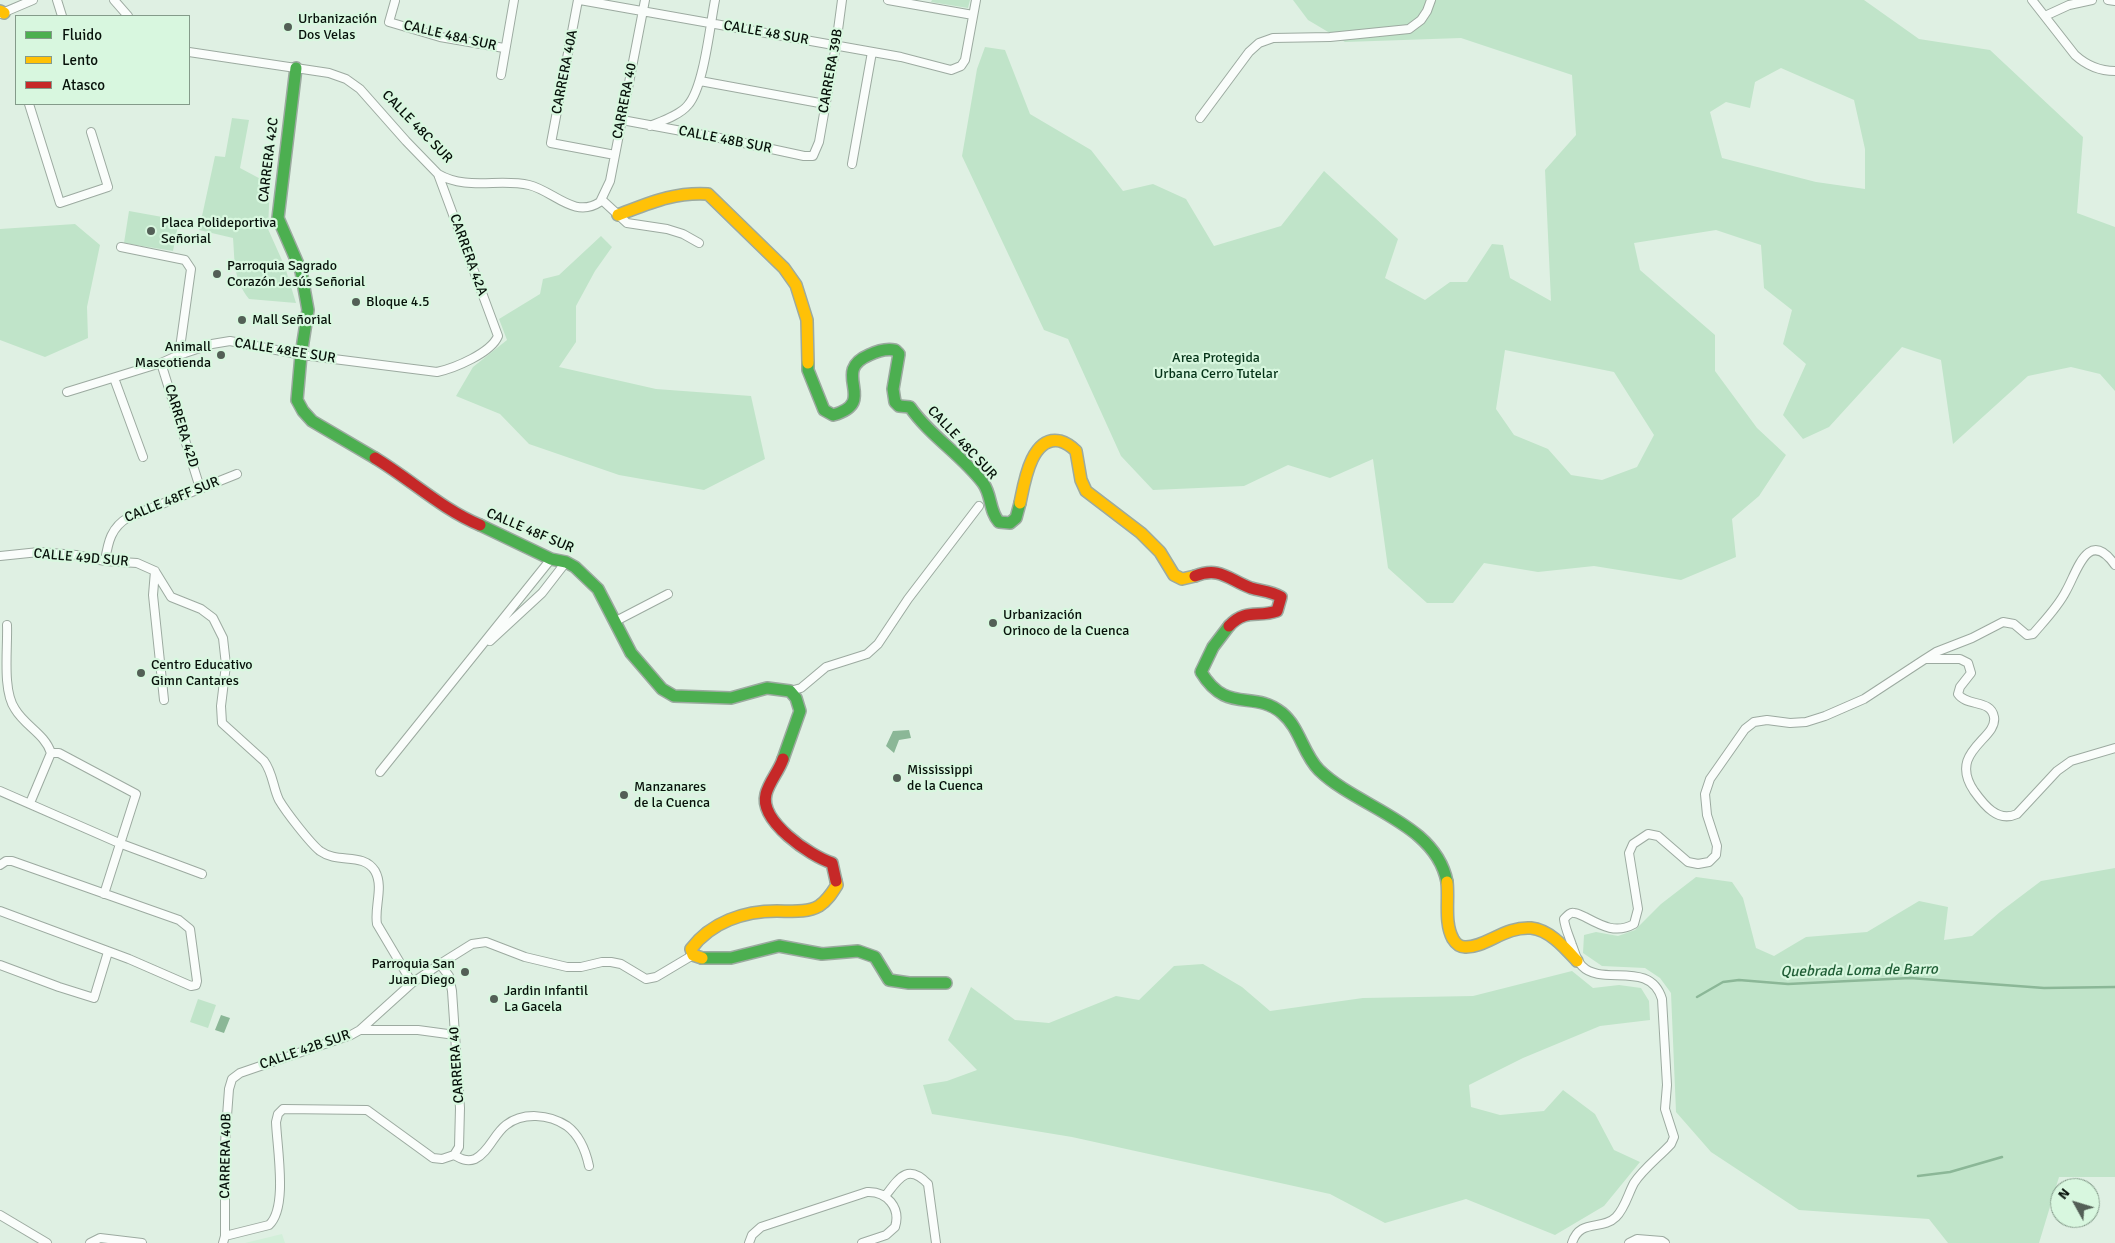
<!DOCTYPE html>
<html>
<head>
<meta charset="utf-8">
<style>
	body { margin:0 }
	#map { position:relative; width:2115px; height:1243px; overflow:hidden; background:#dff0e3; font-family:Signika,sans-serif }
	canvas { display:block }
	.legend { position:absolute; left:15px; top:15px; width:175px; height:90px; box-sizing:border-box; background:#d8f7df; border:1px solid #849b8a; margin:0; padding:6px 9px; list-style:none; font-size:15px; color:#07110a }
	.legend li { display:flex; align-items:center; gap:10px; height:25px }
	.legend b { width:25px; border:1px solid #849b8a }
	.north { position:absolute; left:2050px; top:1178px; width:50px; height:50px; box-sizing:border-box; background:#d8f7df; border:1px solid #849b8a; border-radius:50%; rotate:309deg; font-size:14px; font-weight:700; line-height:20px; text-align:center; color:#07110a }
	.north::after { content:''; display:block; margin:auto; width:18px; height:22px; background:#535f56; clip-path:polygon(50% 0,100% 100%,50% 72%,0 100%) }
</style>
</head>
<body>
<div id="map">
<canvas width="2115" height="1243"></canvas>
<ul class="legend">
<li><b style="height:6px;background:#4caf50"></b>Fluido</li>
<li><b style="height:6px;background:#ffc107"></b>Lento</li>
<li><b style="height:6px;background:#c62828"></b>Atasco</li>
</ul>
<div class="north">N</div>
</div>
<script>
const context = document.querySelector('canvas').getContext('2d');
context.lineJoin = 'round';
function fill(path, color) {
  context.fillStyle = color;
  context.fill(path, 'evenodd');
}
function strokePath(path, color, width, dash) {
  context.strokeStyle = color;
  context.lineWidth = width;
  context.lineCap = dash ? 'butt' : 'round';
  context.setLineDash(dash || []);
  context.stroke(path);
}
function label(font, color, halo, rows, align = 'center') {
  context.font = font + ' Signika,sans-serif';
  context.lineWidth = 4.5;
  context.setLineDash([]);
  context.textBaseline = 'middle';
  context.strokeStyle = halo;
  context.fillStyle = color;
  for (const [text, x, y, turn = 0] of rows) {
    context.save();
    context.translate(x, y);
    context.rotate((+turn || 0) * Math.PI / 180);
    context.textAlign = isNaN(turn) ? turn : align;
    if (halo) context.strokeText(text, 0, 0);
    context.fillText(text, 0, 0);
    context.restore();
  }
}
const built = new Path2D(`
	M 282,1234 L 285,1243 L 245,1243 Z`);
const green = new Path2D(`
	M 932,0 L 970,0 L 968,8 L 931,2 Z
	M 1293,0 L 1864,0 L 1919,39 L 1990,50 L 2083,137 L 2077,213 L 2115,227 L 2115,391 L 2100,374 L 2071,367 L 2028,376 L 1953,444 L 1941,360 L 1902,347 L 1829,427 L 1803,439 L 1783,415 L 1806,364 L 1783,344 L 1792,310 L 1764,288 L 1761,245 L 1716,230 L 1634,243 L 1640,270 L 1715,335 L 1715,371 L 1757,428 L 1786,455 L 1759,496 L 1732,519 L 1736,557 L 1681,580 L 1594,566 L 1538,572 L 1484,563 L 1453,603 L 1427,603 L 1388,568 L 1373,459 L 1330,478 L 1288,465 L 1244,486 L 1153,490 L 1121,456 L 1068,339 L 1044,330 L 962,156 L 977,69 L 985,47 L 1005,50 L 1030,114 L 1091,150 L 1123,191 L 1153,184 L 1186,199 L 1214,246 L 1281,226 L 1324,171 L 1398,239 L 1385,278 L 1425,300 L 1450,282 L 1467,282 L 1492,244 L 1503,245 L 1510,278 L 1551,301 L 1545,170 L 1576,135 L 1572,75 L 1461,38 L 1345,42 L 1308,20 ZM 1781,68 L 1854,100 L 1865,149 L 1865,189 L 1816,182 L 1722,158 L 1710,112 L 1726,102 L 1750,108 L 1755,82 ZM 1505,350 L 1614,372 L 1654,435 L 1637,467 L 1602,480 L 1571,475 L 1548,449 L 1514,435 L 1496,409 Z
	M 232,118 L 249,120 L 240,168 L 270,184 L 268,229 L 285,267 L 296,303 L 249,299 C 233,278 235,263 233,238 L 199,230 L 215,156 L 225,157 Z
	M 129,211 L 179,220 L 173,251 L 124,243 Z
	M 75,224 L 100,245 L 87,307 L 88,338 L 45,357 L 0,340 L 0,229 Z
	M 601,236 L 612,247 L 595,271 L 576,306 L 576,342 L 559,367 L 656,389 L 751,396 L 765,459 L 704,490 L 619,475 L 529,444 L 500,414 L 456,396 L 473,367 L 507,340 L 499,319 L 540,294 L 543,279 L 559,275 Z
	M 2115,868 L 2115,1177 L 2059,1177 L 2039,1243 L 1948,1243 L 1929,1219 L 1799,1210 L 1711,1152 L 1676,1112 L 1671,993 L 1660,978 L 1645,968 L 1602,966 L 1583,953 L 1584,935 L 1596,932 L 1618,936 L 1635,930 L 1661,904 L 1696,877 L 1732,882 L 1743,898 L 1756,948 L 1774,956 L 1806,937 L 1867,932 L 1919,901 L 1948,907 L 1944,940 L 1972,936 L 2000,912 L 2041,881 Z
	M 1203,964 L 1242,987 L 1270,1011 L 1363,998 L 1473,996 L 1572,971 L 1593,988 L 1619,985 L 1641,988 L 1649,1001 L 1650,1020 L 1600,1026 L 1523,1058 L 1469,1085 L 1471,1107 L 1500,1115 L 1544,1111 L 1563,1090 L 1595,1114 L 1614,1150 L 1640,1162 L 1604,1206 L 1555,1235 L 1466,1199 L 1385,1223 L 1330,1194 L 1072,1137 L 932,1114 L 923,1085 L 947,1081 L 977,1070 L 948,1040 L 971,987 L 1015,1020 L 1049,1023 L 1116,996 L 1139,1000 L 1174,966 Z
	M 198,999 L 216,1005 L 208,1028 L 190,1022 Z`);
const water = new Path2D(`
	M 909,730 L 911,738 L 899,740 L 894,753 L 886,746 L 893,731 Z
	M 221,1015 L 230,1018 L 224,1033 L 215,1030 Z`);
const stream = new Path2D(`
	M 1697,997 L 1723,982 L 1739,980 L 1788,984 L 1910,978 L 2044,988 L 2115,987
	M 1918,1176 L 1950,1172 L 2002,1157`);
const street = new Path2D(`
	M 57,0 L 62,16
	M 114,0 L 128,16
	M 578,0 L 551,143 L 615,155
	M 580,0 L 901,57 L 951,70 L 961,66 L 965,60 L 976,0
	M 888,0 L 973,15
	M 2032,0 L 2075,55 C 2086,65 2099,71 2115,71
	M 2108,0 L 2115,1
	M 395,1 L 389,22 L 440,37 L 504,48
	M 0,14 L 33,0
	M 2045,16 L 2069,5 L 2092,0
	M 189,52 L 329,73 L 346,79 L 360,89 L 406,141 L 438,174 C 467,191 499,178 529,185 C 554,191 574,219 600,202 L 610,181 L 645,0
	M 501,75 L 514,0
	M 700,81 L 825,104
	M 29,104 L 60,203 L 108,187 L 91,132
	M 1200,118 L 1249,52 L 1259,43 L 1273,38 L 1330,37 L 1409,29 L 1421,20 L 1427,11 L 1431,0
	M 622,120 L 725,139 L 804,156 L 813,156 L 819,142 L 836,45 L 842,0
	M 650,126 C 662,121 680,115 688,105 C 704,87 710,25 715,0
	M 852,164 L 872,52
	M 602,200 L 627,223 L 667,229 L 683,234 L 699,243
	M 121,247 L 185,260 L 191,269 L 179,355
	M 161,363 L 200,488
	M 114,378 L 143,457
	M 67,392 L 161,363 L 179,355 L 212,344 L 230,341 L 302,355 L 437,372 C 455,368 491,353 498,336 L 438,174
	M 0,556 L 39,552 L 76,555 L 105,561 L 137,563 L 155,571 L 171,597 L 201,609 L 213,618 L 223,638 L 226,665 L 221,706 L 222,723 L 264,761 C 273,773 273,788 279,800 C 286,812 310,843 320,851 C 338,864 363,852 375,871 C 384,887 374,907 377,924 L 412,983
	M 105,561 C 108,542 111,527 129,517 L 237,474
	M 155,571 L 153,595 L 164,700
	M 614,622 L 668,594
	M 7,625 C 8,648 2,690 15,709 C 25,726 45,734 51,753 L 30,803
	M 490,641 L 542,593 L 566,562
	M 1925,659 L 1936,652 L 1972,638 L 2003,622 L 2014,624 L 2027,635 L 2033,634 C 2044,621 2058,607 2066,591 C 2077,572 2088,527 2115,565
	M 790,691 L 801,688 L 826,667 L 867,654 L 878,644 L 908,599 L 979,506
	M 51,753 L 59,753 L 136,794 L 104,894
	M 380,772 L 551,559
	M 0,791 L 119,843 L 202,874
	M 0,865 L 6,861 L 12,861 L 179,920 L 190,929 L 197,981 L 196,985 L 191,986 L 129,959 L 0,911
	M 0,965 L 59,987 L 94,998 L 108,952
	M 360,1030 L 418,1030 L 455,1035
	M 454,1155 C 461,1159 467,1162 475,1159 C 489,1152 494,1134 506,1125 C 523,1112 549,1114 567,1126 C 579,1135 586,1152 589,1166
	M 886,1195 C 899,1178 908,1163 928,1184 L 936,1243
	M 0,1215 L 47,1243
	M 225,1236 L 269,1225 C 288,1208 277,1148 276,1122 L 278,1114 L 283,1109 L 367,1110 L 433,1158 L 442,1159 L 454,1155 L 459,1147 L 460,1108 L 452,991 L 449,976 L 440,964
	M 90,1243 L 100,1238 L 142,1243
	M 223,1243 L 225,1236 L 225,1143 L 229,1089 L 232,1079 L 240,1073 L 351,1035 L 360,1030 L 412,983 L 440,964 L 472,944 L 486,942 L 525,957 L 567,967 L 581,967 L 602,962 L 611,962 L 621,964 L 646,979 L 656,977 L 693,955
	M 749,1243 L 752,1235 L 761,1227 L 867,1192 C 887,1191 901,1208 895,1227 L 886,1235 L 862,1243
	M 1572,1243 C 1580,1218 1602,1231 1616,1217 C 1625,1208 1628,1194 1634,1183 C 1643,1169 1659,1157 1671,1144 L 1674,1137 L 1665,1109 L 1667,1085 L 1662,999 C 1650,959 1602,987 1582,966 C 1576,960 1575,952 1572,945 C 1569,936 1565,928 1564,919 C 1567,916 1570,912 1574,913 C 1578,913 1582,916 1585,917 C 1602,926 1616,934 1634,924 L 1638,909 L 1629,853 L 1633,844 L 1648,834 L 1658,836 L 1688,862 L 1698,864 L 1709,862 L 1716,855 L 1717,846 L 1707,815 L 1705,794 L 1710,779 L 1745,729 L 1754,722 L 1767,720 L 1790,723 L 1806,722 L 1825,716 L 1864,699 L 1925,659 L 1960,659 L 1968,663 L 1971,673 L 1960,687 L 1958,694 C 1967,707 1991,699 1994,717 C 1998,739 1947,751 1974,791 C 1979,798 1985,806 1992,811 C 2000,817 2008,818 2017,814 L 2057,771 L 2071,761 L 2115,748
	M 1629,1243 L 1637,1239 L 1662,1241 L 1665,1243`);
const fast = new Path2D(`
	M 296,68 L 278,218 L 301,271 L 308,310 L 301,355 L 297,400 L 303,411 L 312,421 L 375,458
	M 808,363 L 808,370 L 824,410 L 833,415 C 880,402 829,372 869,355 C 877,351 886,348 895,350 L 899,354 L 893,389 L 895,402 L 899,406 L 910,407 C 930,436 962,455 983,483 C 992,495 989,511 999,522 L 1010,523 L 1016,518 L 1020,503
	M 480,525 L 551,559 L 566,562 L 575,567 L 598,589 L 631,653 L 662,689 L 674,696 L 731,698 L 767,688 L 790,691 L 796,698 L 800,711 L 783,759
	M 1229,626 L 1213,647 L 1201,672 C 1227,715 1253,689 1282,713 C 1300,728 1303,754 1319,770 C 1358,808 1436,823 1447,882
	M 702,958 L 731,958 L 779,946 L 822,954 L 858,951 L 875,957 L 889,980 L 909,983 L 946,983`);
const slow = new Path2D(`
	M 0,11 L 4,13
	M 618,215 C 650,203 673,192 708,194 L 784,268 L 796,285 L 807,320 L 808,363
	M 1020,503 C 1024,484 1031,435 1060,441 C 1067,443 1071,446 1076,451 L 1081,480 L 1086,491 L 1141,533 L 1160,552 L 1174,575 L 1182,579 L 1195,576
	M 1447,882 C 1449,900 1444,923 1453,939 C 1456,944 1460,947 1465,947 C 1485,948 1505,926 1531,928 C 1550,930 1565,948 1577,961
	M 702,958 L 693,955 L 691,949 C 711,922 744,911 777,911 C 791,911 807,913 819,906 C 827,901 832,893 837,885 L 836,881`);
const jam = new Path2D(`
	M 375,458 C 410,479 443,510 480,525
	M 1195,576 C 1220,566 1229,580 1251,588 C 1261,591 1271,591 1281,597 L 1277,611 C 1258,618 1246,608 1229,626
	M 783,759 C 779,771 769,782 766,794 C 759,821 810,856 832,863 L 836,881`);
const markers = [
	[288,27,5,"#535f56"],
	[151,231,5,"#535f56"],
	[217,274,5,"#535f56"],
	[356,302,5,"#535f56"],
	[242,320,5,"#535f56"],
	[221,355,5,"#535f56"],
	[993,623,5,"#535f56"],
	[141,673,5,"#535f56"],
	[897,778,5,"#535f56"],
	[624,795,5,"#535f56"],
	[465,972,5,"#535f56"],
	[494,999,5,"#535f56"]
];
const poiNames = [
	["Urbanización",298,19],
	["Dos Velas",298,35],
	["Placa Polideportiva",161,223],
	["Señorial",161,239],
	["Parroquia Sagrado",227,266],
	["Corazón Jesús Señorial",227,282],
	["Bloque 4.5",366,302],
	["Mall Señorial",252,320],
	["Animall",211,347,"right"],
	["Mascotienda",211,363,"right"],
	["Urbanización",1003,615],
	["Orinoco de la Cuenca",1003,631],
	["Centro Educativo",151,665],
	["Gimn Cantares",151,681],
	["Mississippi",907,770],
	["de la Cuenca",907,786],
	["Manzanares",634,787],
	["de la Cuenca",634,803],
	["Parroquia San",455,964,"right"],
	["Juan Diego",455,980,"right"],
	["Jardin Infantil",504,991],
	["La Gacela",504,1007]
];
const streetNames = [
	["CALLE 48 SUR",766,33,10],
	["CALLE 48A SUR",450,36,13],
	["CARRERA 39B",831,71,-80],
	["CARRERA 40A",565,72,-79],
	["CARRERA 40",625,101,-79],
	["CALLE 48C SUR",417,127,46],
	["CALLE 48B SUR",725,140,11],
	["CARRERA 42C",269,160,-83],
	["CARRERA 42A",468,255,70],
	["CALLE 48EE SUR",285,351,9],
	["CARRERA 42D",181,426,73],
	["CALLE 48C SUR",962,443,47],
	["CALLE 48FF SUR",172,500,-22],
	["CALLE 48F SUR",530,531,23],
	["CALLE 49D SUR",81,558,5],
	["CALLE 42B SUR",305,1050,-19],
	["CARRERA 40",457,1065,-94],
	["CARRERA 40B",226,1156,-89]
];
const parkNames = [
	["Area Protegida",1216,358],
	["Urbana Cerro Tutelar",1216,374]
];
const waterNames = [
	["Quebrada Loma de Barro",1859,971,-1]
];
fill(built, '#d2efd9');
fill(green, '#c0e4c9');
fill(water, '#8bb797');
strokePath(stream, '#8bb797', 2.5);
strokePath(street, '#9caaa0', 10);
strokePath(fast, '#9caaa0', 14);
strokePath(slow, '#9caaa0', 14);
strokePath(jam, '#9caaa0', 14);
strokePath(street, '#fafdfb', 8);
strokePath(fast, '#4caf50', 11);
strokePath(slow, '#ffc107', 11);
strokePath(jam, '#c62828', 11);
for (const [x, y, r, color] of markers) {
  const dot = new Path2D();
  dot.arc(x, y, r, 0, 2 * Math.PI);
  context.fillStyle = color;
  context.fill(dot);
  strokePath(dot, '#d8f7df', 2);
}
label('14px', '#07110a', '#d8f7df', poiNames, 'left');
label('14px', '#07110a', '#d8f7df', streetNames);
label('14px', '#053318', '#d8f7df', parkNames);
label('italic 15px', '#205e36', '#d8f7df', waterNames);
</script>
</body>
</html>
